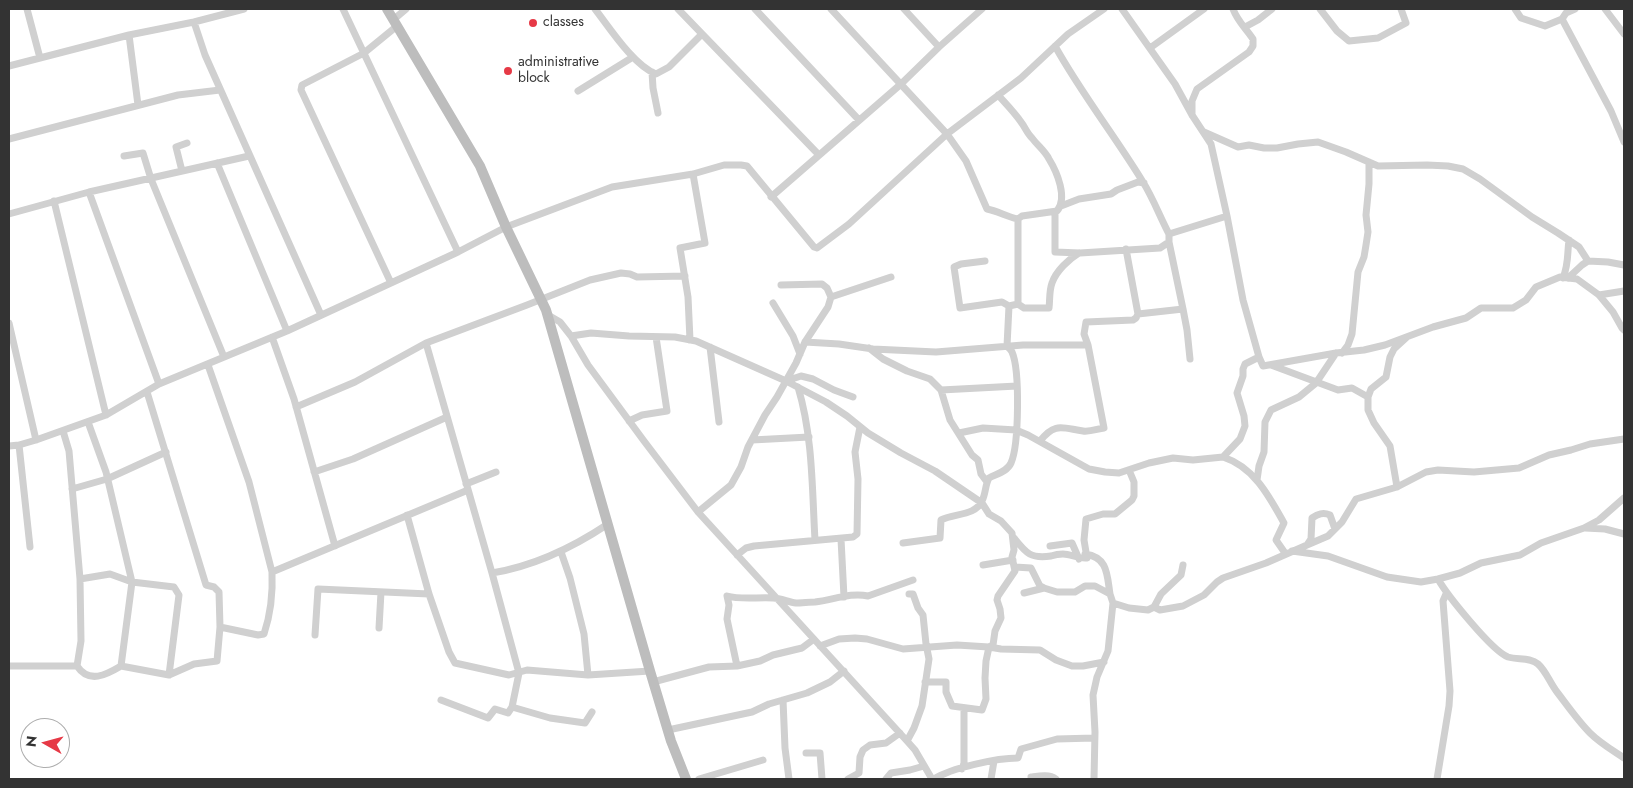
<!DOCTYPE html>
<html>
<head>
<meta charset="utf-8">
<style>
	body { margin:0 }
	#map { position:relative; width:1633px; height:788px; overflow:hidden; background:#fff; font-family:Jost,sans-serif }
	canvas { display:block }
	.frame { position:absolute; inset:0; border:10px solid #333; pointer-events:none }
	.north { position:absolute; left:20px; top:718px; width:50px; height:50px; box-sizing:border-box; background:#fff; border:1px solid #adadad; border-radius:50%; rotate:277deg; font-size:14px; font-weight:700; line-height:20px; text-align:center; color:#333 }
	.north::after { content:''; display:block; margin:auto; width:18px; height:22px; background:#e63946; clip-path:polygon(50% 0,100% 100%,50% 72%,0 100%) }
</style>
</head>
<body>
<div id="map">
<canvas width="1633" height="788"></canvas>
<div class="frame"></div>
<div class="north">N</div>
</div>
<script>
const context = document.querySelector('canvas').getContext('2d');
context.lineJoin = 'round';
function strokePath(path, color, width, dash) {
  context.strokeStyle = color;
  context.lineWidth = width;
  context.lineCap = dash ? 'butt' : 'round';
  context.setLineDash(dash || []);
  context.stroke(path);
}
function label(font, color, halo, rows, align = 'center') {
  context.font = font + ' Jost,sans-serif';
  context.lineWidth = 5;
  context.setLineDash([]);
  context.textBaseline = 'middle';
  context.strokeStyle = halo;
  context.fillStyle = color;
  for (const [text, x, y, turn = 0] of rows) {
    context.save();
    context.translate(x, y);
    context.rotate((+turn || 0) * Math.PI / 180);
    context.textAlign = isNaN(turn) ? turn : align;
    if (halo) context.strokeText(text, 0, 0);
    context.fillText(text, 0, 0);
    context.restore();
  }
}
const street = new Path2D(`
	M 27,9 L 40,58
	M 343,9 L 458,252
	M 595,9 C 609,27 634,66 656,74 L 669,67 L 702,34
	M 678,9 L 819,155
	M 755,9 L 859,120
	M 831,9 L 947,134 L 966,161 L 987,209 C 998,211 1007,217 1018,219 L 1018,304 L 1009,306 L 1007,346 C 1009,348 1011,350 1012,352 C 1020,370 1019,445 1011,463 C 1007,472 996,474 989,478 C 985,485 986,493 982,501 C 975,516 955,513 941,520 L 940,538 L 903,543
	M 904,9 L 939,47
	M 1122,9 L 1175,84 L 1192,115 L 1211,144 L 1227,216 L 1243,300 L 1259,357
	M 1320,9 L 1337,31 L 1349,41 L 1378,38 L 1406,23 L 1401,9
	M 1515,9 L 1521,18 L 1545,26 L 1562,19 L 1566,13 L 1575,9
	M 1605,9 L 1624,34
	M 1562,19 L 1611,111 L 1624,142
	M 393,20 L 406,9
	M 194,22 L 205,55 L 321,315
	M 1245,27 L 1258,20 L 1272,9
	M 129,35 L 138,105
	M 1055,46 C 1081,93 1115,136 1143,182 C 1153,198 1160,217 1169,234 L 1227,216
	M 1150,48 L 1204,9
	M 9,66 L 129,35 L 194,22 L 244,9
	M 652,72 L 653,88 L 658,113
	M 578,91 L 633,57
	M 998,95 C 1006,104 1014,112 1021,122 C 1025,127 1027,133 1032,138 C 1038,146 1045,151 1049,159 C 1057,172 1068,198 1057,211 L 1022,216 L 1018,219
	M 1192,115 L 1192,101 L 1197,89 L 1249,52 L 1253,46 L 1253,39 C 1245,27 1238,22 1233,9
	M 1204,132 L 1238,147 L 1249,145 L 1264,148 L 1277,148 L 1298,144 L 1318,142 L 1346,152 L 1378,166 L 1427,165 L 1448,166 L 1463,169 L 1480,179 L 1532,217 L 1558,233 L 1579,247 L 1588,261 L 1608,262 L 1624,265
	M 9,139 L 178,95 L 220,90
	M 124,156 L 143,153 L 151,179 L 224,357
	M 217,163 L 287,331
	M 182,171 L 176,147 L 187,143
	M 89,192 L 159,384
	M 771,197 L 901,84 L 939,47 L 982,9
	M 54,201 L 106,415
	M 1061,206 L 1079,199 L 1111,194 L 1117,190 L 1138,182 L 1144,183
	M 1055,212 L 1055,252 L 1080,253 L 1160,248 L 1169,242 L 1169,234
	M 9,214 L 89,192 L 249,156
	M 985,261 L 961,264 L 954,267 L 960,308 L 1002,302 L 1009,306
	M 1563,278 C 1569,263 1567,254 1569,240
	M 1568,278 L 1582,265 L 1588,261
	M 391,283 L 301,90 L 302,85 L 364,53 L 397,26
	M 781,285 L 822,284 L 827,288 L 831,297
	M 1599,295 L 1624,291
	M 773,303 L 793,336 L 800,354
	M 1018,304 L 1024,308 L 1049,308 C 1050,301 1049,291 1052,283 C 1056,271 1069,259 1079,253
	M 1183,309 L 1187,330 L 1190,359
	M 1138,314 L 1183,309 L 1169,242
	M 548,315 L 560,322 L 571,336 L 588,365 L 644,441 L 698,512 L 907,741 L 915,750 L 932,779
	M 9,323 L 36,440
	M 571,336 L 591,333 L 629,336 L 675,337 L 696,341 L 786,381 L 826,402 L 847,416 L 868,433 L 901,453 L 935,471 L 982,503 L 989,514 L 1001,521 L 1012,533 L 1014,550 L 1012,557 L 1015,571 L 998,596 L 997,600 L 1000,609 L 1001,618 L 995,631 L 993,645 L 989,647 L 957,645 L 903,649 L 867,639 L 855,638 L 839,639 L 820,646
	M 272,337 L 294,399 L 335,546
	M 690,340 L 688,297 L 680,248 L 705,243 L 693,174
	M 805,342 L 839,344 L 873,349 L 936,352 L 1023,345 L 1088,345 L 1104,428 C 1097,429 1090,432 1083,431 C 1062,428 1055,422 1040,441
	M 426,343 L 492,573 C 535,566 572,548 608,524
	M 1088,345 L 1084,334 L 1086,322 L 1133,320 L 1136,318 L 1138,314 L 1126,249
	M 710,347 L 719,422
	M 869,348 L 883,359 L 907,371 L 930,379 L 941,390 L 950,420 L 972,455 L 978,460 L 981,474 L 987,482
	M 1342,353 L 1348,345 L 1352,334 L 1358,272 L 1364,257 L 1366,245 L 1368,232 L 1366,215 L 1369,184 L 1369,162
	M 208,365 L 249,482 L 272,572 L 468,490
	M 1271,365 L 1338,390 L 1352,388 L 1368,397
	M 786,381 L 801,376 L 813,379 L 834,390 L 853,397
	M 798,387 C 813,437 812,489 815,540
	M 941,390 L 1017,386
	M 147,392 L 206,585 L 214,587 L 219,592 L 220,627 L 258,635 L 264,634 C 271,613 273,594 272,572
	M 296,407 L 355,382 L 426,343 L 527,305 L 590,280 L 621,273 L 630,274 L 637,277 L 685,276
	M 629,421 L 642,415 L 667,411 L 656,337
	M 88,422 L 106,472 L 132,582 L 174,587 L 179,595 L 169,675
	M 959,433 L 983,428 L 1016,430 L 1028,435 L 1089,469 L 1105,472 L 1119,473 L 1149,463 L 1173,458 L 1193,460 L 1223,457 L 1240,439 L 1245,426 L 1244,416 L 1237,393 L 1243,376 L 1243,369 L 1245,364 L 1259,357 L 1263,366 L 1336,353 L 1364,350 L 1385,345 L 1433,327 L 1466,318 L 1481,308 L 1513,308 L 1526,300 L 1536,287 L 1560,277 L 1577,279 L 1599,295 L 1613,312 L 1622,328 L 1624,330
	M 752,440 L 809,437
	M 19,445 L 30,547
	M 9,446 L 19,445 L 36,440 L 106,415 L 159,384 L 287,331 L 458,252 L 506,227 L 612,187 L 693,174 L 724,165 L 741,165 L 747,166 L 814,247 L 817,248 L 849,224 L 947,134 L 1021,78 L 1068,34 L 1104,9
	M 1223,457 C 1254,467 1269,496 1284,523 L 1276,540 L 1285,553
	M 314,472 L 353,459 L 447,417
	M 1257,480 L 1259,466 L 1264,452 L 1265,422 L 1271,410 L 1299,397 L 1316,383 L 1336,353
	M 466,484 L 496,472
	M 1397,487 L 1390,446 L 1374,423 L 1368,410 L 1368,397 L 1371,389 L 1386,377 L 1390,357 L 1394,349 L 1406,338
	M 72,489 L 107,479 L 166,452
	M 698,512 L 731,485 L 741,467 L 748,447 L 765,415 L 777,397 L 796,363 L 805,342 L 828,307 L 831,297 L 891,277
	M 407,515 L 429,594 L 449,652 L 455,663 L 509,675 L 527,670 L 588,675 L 650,671
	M 1585,528 L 1605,529 L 1624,534
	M 1014,538 C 1026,553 1030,559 1051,556 C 1054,555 1059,554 1063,554 C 1071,554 1078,559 1087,558 L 1084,540 L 1086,519 L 1103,514 L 1115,514 L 1132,500 L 1134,496 L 1134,482 L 1129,470
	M 841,539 L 844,597
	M 1307,545 L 1328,536 L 1342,522 L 1356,499 L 1397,487 L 1426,472 L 1438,470 L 1474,472 L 1519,468 L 1549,455 L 1571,450 L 1590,444 L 1624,439
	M 1050,546 L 1072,543 L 1079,559
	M 1292,551 L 1328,556 L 1387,577 L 1421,582 L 1438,579 L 1460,573 L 1481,563 L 1520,555 L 1541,543 L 1584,528 L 1599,520 L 1624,498
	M 561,552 L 570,578 L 584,634 L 588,675
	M 1085,554 C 1108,557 1107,575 1110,594
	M 737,555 L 746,548 L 754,546 L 853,537 L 857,534 L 858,479 L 855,452 L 860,427
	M 983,565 L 1013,560
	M 1015,567 L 1031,568 L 1040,586 L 1044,588 L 1057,592 L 1075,592 L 1085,586 L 1095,586 L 1110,594 L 1113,603 L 1108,651 L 1097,677 L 1093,695 L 1095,732 L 1094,779
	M 492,573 L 519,673 L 512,707 L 550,718 L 585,723 L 592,712
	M 80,579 L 110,574 L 132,582 L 121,666 L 169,675 L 194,664 L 217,661 L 220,627
	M 1438,579 C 1447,595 1492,651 1508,657 C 1518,660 1530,657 1538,664 C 1546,671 1550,683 1557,692 C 1567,705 1578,721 1590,733 C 1600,743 1612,750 1624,758
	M 1024,593 L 1044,588
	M 1113,603 L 1129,608 L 1148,610 L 1154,607 L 1161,594 L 1181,575 L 1183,565
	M 1154,607 L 1160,610 L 1183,606 L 1204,595 L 1217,582 L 1223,578 L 1266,563 L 1307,545 L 1311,539 L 1312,518 C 1318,514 1323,512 1330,515 L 1335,529
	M 379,628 L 381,592
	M 315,635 L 318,589 L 429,594
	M 9,666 L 77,666 L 81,641 L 80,579 L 69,451 L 63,431
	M 77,666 C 89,684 106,675 121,666
	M 737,666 L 760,661 L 773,655 L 802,648 L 814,639
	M 653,682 L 709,667 L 737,666 L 727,619 L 729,605 L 727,596 C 741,600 758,597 773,598 C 781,598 788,602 796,603 C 802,603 809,602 815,602 C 833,600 851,592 868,596 L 913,580
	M 925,682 L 946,682 L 946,692 L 952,706 L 982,710 L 986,699 L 985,678 L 986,661 L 989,647 L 1001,649 L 1040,650 L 1056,660 L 1072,666 L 1083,666 L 1104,662
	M 441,700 L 488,718 L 495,709 L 508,713 L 512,707
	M 783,700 L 785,748 L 789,779
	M 668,730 L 752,712 L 769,704 L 807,693 L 830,682 L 844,671
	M 907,741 L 914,728 L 922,706 L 929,659 L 926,644 L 923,615 L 918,608 L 913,594 L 909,594
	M 806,753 L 820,753 L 822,779
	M 962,769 L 964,763 L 964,708
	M 1031,777 C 1039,776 1049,774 1056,779
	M 699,779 L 763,760
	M 848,779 L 859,773 L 860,757 L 863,750 L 870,745 L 886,743 L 900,733
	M 886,779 L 891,773 L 910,770 L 924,766
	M 934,779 C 951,768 997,758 1018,758 L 1021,749 L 1057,739 L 1094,738
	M 991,779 L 994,761
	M 1437,779 L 1449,706 L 1450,691 L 1443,601 L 1446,594`);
const secondary = new Path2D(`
	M 387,9 L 480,166 L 506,227 L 546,310 L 650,671 L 671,741 L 686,779`);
const markers = [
	[533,23,5,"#e63946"],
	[508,71,5,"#e63946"]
];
const poiNames = [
	["classes",543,23],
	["administrative",518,63],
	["block",518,79]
];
strokePath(street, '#d0d0d0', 7);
strokePath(secondary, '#bdbdbd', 10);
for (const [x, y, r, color] of markers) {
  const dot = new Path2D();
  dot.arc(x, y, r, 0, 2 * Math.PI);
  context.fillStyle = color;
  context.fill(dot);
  strokePath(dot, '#fff', 2);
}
label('14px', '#333', '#fff', poiNames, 'left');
</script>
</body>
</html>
